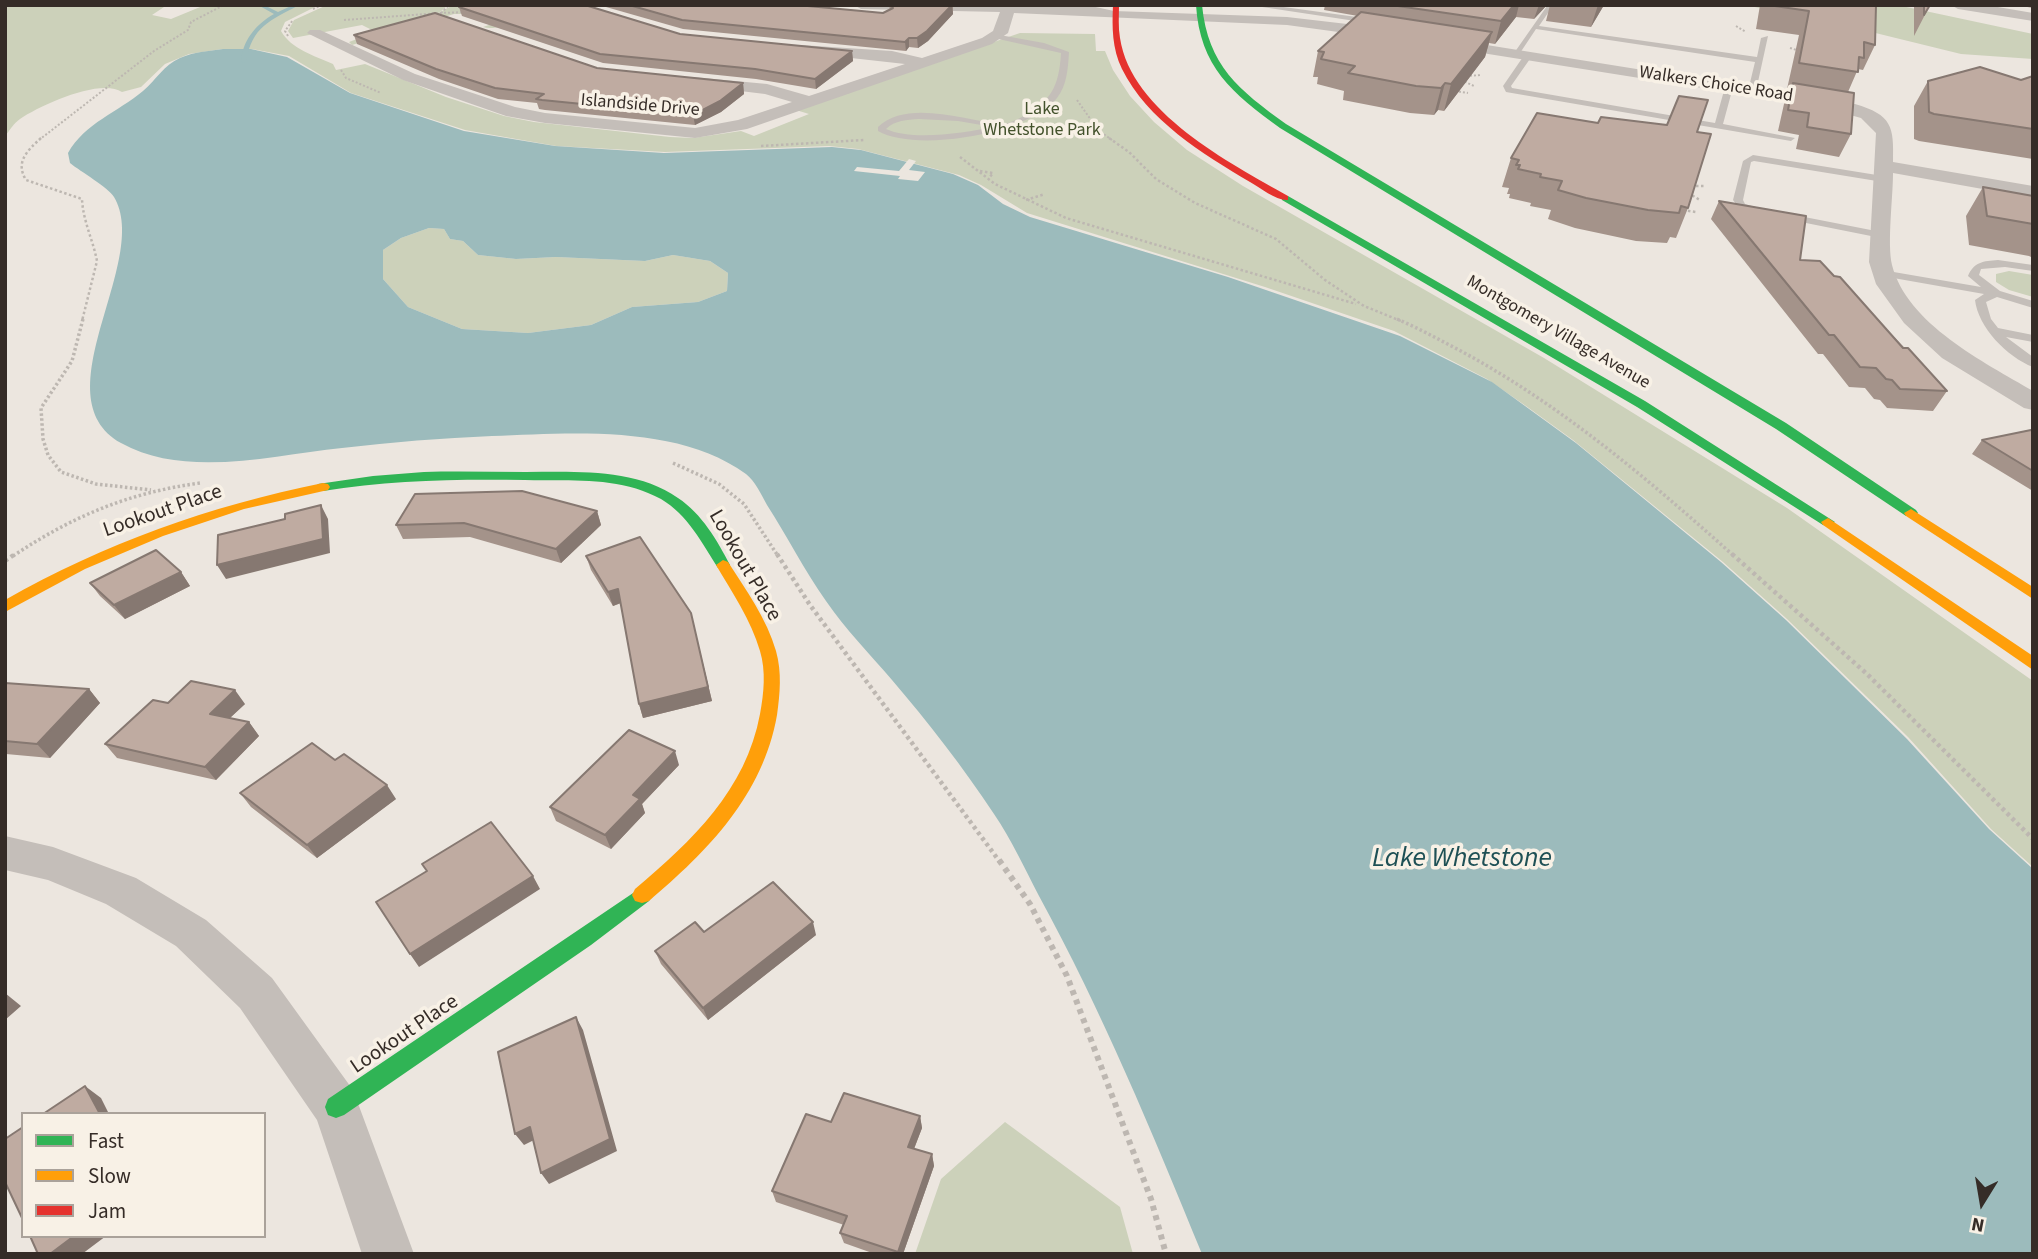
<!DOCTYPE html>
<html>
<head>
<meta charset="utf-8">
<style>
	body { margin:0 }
	#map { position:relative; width:2038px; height:1259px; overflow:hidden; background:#ece6df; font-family:"Source Sans 3",sans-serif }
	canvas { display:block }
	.frame { position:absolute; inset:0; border:7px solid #352c27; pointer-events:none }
	.legend { position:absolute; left:21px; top:1112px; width:245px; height:126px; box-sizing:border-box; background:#f8f1e6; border:2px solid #aaa29a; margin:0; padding:9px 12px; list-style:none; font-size:21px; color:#352c27 }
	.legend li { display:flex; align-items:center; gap:14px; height:35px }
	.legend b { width:35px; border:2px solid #aaa29a }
	.north { position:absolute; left:1947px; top:1168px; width:70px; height:70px; -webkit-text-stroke:5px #f8f1e6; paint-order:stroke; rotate:191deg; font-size:19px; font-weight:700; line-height:28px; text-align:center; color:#352c27 }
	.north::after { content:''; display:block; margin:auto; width:24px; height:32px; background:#352c27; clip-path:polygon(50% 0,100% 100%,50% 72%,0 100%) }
</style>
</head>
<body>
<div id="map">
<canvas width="2038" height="1259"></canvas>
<div class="frame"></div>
<ul class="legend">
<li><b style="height:9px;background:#30b455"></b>Fast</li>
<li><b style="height:9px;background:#ff9f0a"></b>Slow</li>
<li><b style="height:9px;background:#e5322d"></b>Jam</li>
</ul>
<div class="north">N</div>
</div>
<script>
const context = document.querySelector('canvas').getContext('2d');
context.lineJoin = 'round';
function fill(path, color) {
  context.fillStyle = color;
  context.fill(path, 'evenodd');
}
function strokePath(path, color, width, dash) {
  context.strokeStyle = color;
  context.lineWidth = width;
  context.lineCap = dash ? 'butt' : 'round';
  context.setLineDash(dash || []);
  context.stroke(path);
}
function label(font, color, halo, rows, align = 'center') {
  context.font = font + ' "Source Sans 3",sans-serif';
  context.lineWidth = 7;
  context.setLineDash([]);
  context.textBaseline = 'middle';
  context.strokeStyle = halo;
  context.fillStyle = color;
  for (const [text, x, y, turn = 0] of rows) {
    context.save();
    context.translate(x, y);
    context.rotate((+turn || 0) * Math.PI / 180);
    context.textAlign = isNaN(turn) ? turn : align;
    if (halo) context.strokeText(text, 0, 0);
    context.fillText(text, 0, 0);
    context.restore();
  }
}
const green = new Path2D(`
	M 5,5 L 167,5 L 152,15 L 171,19 L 205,5 L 319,5 L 285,22 L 281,31 C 291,49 315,56 333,64 L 336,70 L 365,64 L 446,97 L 504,116 L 534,122 L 670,137 L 693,138 L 741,131 L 754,136 L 809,114 L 796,110 L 1020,33 L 1095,34 L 1096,51 L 1105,51 L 1113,70 L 1130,96 L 1154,122 L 1187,150 L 1243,186 L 1544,358 L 1787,508 L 2033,681 L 2033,867 L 1991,829 L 1908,737 L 1787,619 L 1723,562 L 1573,440 L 1526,406 L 1487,379 L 1394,331 L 1265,287 L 1027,213 L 981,185 L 959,175 L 858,149 L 829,146 L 665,152 L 556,146 L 465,130 L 351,93 L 289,56 L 252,49 L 222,49 L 189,54 L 165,64 L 141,87 L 122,92 C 100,78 41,105 20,119 C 14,123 10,130 5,136 Z
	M 327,5 L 448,5 L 439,13 L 442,16 L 442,11 L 453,5 L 486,7 L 488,10 L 461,13 L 543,5 C 528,13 500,33 483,27 L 492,24 L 466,14 L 454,14 L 352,45 L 349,42 L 376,32 L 362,25 L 293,38 L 288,31 L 294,20 Z
	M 1745,5 L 1897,5 L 2033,34 L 2033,59 L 1961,54 L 1847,26 Z
	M 429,228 L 444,229 L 450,239 L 463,241 L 478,255 L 516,259 L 556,257 L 645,261 L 673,255 L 710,261 L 728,273 L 727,291 L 698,302 L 632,307 L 591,325 L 528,333 L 462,329 L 408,307 L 383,279 L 383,250 L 401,238 Z
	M 2009,271 L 2033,275 L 2033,297 L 2009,290 L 1996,282 L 1996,274 Z
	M 1005,1122 L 1120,1207 L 1133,1254 L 915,1254 L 941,1179 Z`);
const water = new Path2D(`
	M 223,49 L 251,49 L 287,57 L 350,93 L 464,131 L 555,146 L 664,153 L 832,147 L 861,150 L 953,174 L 978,185 L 1003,204 L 1030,217 L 1228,277 L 1400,336 L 1492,382 L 1576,443 L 1721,562 L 1786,620 L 1907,739 L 1989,829 L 2033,869 L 2033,1254 L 1202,1254 C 1152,1132 1102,1011 1039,896 C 1025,869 1011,839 994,814 C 963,767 928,722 892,680 C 870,654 845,629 826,601 C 804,570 787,536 767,505 C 761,494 755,481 746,474 C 678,424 571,433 492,436 C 442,438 392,442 342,448 C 273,455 186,479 121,443 C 39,396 152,261 114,197 C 108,187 81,172 70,163 L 68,153 C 85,123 118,112 143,91 C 156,80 164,65 180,58 C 194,52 208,51 223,49 ZM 429,228 L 444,229 L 450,239 L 463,241 L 478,255 L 516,259 L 556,257 L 645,261 L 673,255 L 710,261 L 728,273 L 727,291 L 698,302 L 632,307 L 591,325 L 528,333 L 462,329 L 408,307 L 383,279 L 383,250 L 401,238 Z`);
const pier = new Path2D(`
	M 909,159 L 916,161 L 909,170 L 925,172 L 918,181 L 898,179 L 900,176 L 854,171 L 857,167 L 899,171 Z`);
const stream = new Path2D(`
	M 258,5 L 264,5 L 278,12 L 293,5 L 299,5 C 270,21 252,26 246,62 L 241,63 C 242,41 255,25 274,14 Z`);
const pathFar4 = new Path2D(`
	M 313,9 L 322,5
	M 440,13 L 467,12
	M 441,13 L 449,5
	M 344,20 L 440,13 L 444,17
	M 1736,26 L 1746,32
	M 288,36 L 285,31 L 293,20
	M 1790,48 L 1800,51
	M 341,70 L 346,78 L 381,93
	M 1466,76 L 1482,75
	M 1461,80 L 1474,86
	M 1455,91 L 1468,93
	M 1077,100 L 1098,130 L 1112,140
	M 39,140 L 154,51 L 188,30 L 191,22 L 224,5`);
const pathFar3 = new Path2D(`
	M 41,138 C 27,151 15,162 26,180 L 82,199 C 83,221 93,240 97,261 L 82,321
	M 1109,138 L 1129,152 L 1156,179 L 1195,203 L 1276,239 L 1325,280 L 1364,306 L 1401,321
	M 761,146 L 864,140
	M 960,157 L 995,184 L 1066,218 L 1356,304
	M 980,171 L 993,173 L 989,178
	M 1691,186 L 1704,186
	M 1688,193 L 1700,200
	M 1026,200 L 1045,194
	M 1683,210 L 1696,212`);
const pathFar2 = new Path2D(`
	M 83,319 L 72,361 L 41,408 L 43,439 L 48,455 L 61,472 L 96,484 L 151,490
	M 1397,319 C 1418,328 1438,339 1459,350 C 1561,405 1648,479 1734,556
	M 673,463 L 719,484 L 744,504 L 778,556
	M 13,556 C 73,516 128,493 200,483`);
const pathFar1 = new Path2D(`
	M 777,554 L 810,605 L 1000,862
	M 1732,554 L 1867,674 L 2033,839
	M 5,561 L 15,554`);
const path = new Path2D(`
	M 999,860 L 1030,904 L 1067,976 L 1151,1199 L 1166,1254`);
const lane = new Path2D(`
	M 1249,5 L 1269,5 L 1364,18 L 1377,24 L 1373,26 L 1362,22 Z
	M 1550,5 L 1552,7 L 1539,26 L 1757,57 L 1761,38 L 1768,36 L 1756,91 L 1752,93 L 1748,91 L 1755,62 L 1536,29 L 1518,56 L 1512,56 L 1547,6 Z
	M 994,34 L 1044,43 L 1069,52 C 1068,69 1067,85 1057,98 C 1029,134 916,153 878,131 L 878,127 C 907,99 965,120 1000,124 C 1006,125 1014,121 1020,118 C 1051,102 1059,87 1061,53 L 994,38 ZM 919,119 L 958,121 L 993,127 C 965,133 912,141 886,129 C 895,120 907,120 919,119 Z
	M 1525,54 L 1532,56 L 1511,86 L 1512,88 L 1715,123 L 1725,87 L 1729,85 L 1733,87 L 1723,124 L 1795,138 L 1791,141 L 1506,92 L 1503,86 Z
	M 1753,155 L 1883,176 L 1888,179 L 1883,182 L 1754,161 L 1751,162 L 1743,200 L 1745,204 L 1762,209 L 1764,211 L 1759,214 L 1739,208 L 1733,200 L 1743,161 Z
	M 1784,213 L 1881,232 L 1886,235 L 1881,238 L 1781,218 L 1781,214 Z
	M 1998,260 L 2033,265 L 2033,271 L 2005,267 L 1981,269 L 1979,275 L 2000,291 L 2033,301 L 2033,308 L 1997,297 L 1986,302 L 1991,319 L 1998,328 L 2033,335 L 2033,342 L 2006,337 L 2033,357 L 2033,367 C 2007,357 1978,327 1975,300 L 1984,294 L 1882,276 L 1877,273 L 1882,270 L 1981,287 L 1968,276 C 1974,262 1983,261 1998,260 Z`);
const street = new Path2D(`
	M 854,5 L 1091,6 L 1114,11 L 1287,17 L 1390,29 L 1398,34 L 1390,39 L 1287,25 L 1014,13 L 1008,33 L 992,44 L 747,129 L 695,138 L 545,123 L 506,116 L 403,80 L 307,33 L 310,30 L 320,30 L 415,74 L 515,107 L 545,113 L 695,128 L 738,120 L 792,102 L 765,94 L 699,86 L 693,85 L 691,81 L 693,77 L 767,84 L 809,96 L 905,64 L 806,53 L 801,51 L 798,48 L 801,45 L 892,51 L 922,58 L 982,38 L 993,31 L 1000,12 L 861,9 Z
	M 1951,5 L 1986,5 L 2033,13 L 2033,21 L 1958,9 Z
	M 1443,38 L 1855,104 C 1892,115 1894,126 1893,162 L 2033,186 L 2033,198 L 1893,173 C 1893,198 1887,243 1892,265 C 1907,324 1984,362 2033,391 L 2033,410 L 2024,408 L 1942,358 L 1904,323 L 1876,284 L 1869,262 L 1876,133 L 1861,118 L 1822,107 L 1438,46 L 1435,43 Z
	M 5,836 L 53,847 L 136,878 L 206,920 L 272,978 L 353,1090 L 414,1254 L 362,1254 L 317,1120 L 240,1008 L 176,946 L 106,904 L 48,880 L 5,870 Z`);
const fast = new Path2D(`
	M 1196,5 L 1202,5 C 1208,66 1239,90 1286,124 L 1786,423 L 1916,510 L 1918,513 L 1916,516 L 1906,516 L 1776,429 L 1280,128 C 1232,93 1200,67 1196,5 Z
	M 1282,196 L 1288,196 L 1645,401 L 1835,522 L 1828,526 L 1823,525 L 1637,407 L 1282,200 Z
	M 424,472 C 458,471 492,472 526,472 C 576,472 635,468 678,498 C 702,514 717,540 730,565 L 728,568 L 718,568 C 702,543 688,515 661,499 C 620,476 570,481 525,480 C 457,479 390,480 323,491 L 316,487 L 318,484 L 373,476 Z
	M 642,887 L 649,889 L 652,895 L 649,901 L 591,945 L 344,1115 L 336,1118 L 328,1115 L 325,1107 L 328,1099 Z`);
const slow = new Path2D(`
	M 323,483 L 328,484 L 330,487 L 328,490 L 244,509 L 163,536 L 85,569 L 5,612 L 5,600 C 105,543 210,506 323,483 Z
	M 1911,509 L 2033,587 L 2033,599 L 1906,516 L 1904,513 Z
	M 1828,518 L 2033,656 L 2033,670 L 1823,525 L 1821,522 Z
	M 723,560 L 728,562 C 746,590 767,619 776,651 C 782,672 780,694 777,715 C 763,795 708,851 649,901 L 642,903 L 635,901 L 632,895 L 635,889 C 692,841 746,790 760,714 C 764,693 766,671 760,651 C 751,620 732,592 716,565 Z`);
const jam = new Path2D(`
	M 1113,5 L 1119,5 C 1119,16 1118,27 1120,38 C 1131,112 1230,163 1288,196 L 1288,200 C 1276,201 1261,188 1250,182 C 1203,154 1147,120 1122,69 C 1112,48 1112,28 1113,5 Z`);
const wall = new Path2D(`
	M 446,5 L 585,5 L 680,34 L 852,51 L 853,61 L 816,89 L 756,79 L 603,63 L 462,16 L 459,7 L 462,6 Z
	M 599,5 L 797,5 L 883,13 L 890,10 L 889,5 L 953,5 L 953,14 L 928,41 L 918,48 L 909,47 L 906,51 L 683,29 Z
	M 1325,5 L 1547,5 L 1534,19 L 1516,17 L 1495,44 L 1489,43 L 1485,57 L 1444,111 L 1438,110 L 1434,115 L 1410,113 L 1343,100 L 1344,91 L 1317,84 L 1318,77 L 1313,77 L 1318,51 L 1358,16 L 1324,10 Z
	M 1550,5 L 1604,5 L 1591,27 L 1546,21 Z
	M 1760,5 L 1876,5 L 1875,45 L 1863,70 L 1858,69 L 1848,92 L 1851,134 L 1839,157 L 1796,149 L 1799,135 L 1778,131 L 1784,104 L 1790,89 L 1787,89 L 1799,35 L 1756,29 Z
	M 1914,5 L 1930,5 L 1914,36 Z
	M 2016,5 L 2033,5 L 2033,8 Z
	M 354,35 L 597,68 L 743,83 L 744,94 L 721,112 L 695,125 L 545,110 L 539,109 L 537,103 L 498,99 L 439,79 L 357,44 Z
	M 2033,76 L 2033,159 L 1919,141 L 1914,139 L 1914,106 L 1928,81 L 2021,80 Z
	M 1598,123 L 1697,132 L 1688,208 L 1676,238 L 1670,237 L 1667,243 L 1636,241 L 1575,228 L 1548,219 L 1551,210 L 1530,206 L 1531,203 L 1509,198 L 1510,194 L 1507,194 L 1509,188 L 1502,187 L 1511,158 Z
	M 1983,187 L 2033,196 L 2033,258 L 2029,256 L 1969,245 L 1966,216 Z
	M 1719,201 L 1800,260 L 1834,276 L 1947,391 L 1933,411 L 1887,408 L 1880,400 L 1874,399 L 1865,388 L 1849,387 L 1823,354 L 1818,354 L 1711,219 Z
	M 2033,431 L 2033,491 L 1972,454 L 1982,440 Z
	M 597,511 L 601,525 L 561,563 L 470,537 L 403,539 L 396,525 Z
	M 586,556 L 694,627 L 712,701 L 643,718 L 639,704 L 621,603 L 613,606 L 591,570 Z
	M 181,572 L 190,586 L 125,619 L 100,596 L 90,583 Z
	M 5,683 L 89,689 L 100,703 L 50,758 L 6,754 Z
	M 168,703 L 245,704 L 230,718 L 249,722 L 259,736 L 216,780 L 117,758 L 105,744 Z
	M 679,765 L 642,804 L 645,813 L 611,849 L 556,821 L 550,807 Z
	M 240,793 L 396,799 L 317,858 L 251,807 Z
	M 704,932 L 816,935 L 708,1020 L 661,964 L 655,951 Z
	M 920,1116 L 922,1128 L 914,1149 L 932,1154 L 934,1166 L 903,1254 L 875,1254 L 844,1243 L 840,1233 L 844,1225 L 776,1202 L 772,1191 L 831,1122 Z`);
const shadedWall = new Path2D(`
	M 952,5 L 953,14 L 928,41 L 918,48 L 917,38 Z
	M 1514,5 L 1519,5 L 1516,17 L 1495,44 L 1501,21 Z
	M 1539,5 L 1547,5 L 1534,19 Z
	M 1598,5 L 1604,5 L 1591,27 Z
	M 1492,32 L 1485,57 L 1444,111 L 1451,84 Z
	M 909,38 L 909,47 L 906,51 L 905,42 Z
	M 852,51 L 853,61 L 816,89 L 815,79 Z
	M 743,83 L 744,94 L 721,112 L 695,125 L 693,115 Z
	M 1445,83 L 1438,110 L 1434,115 L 1441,88 Z
	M 321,505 L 328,519 L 330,553 L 226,579 L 217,565 Z
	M 597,511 L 601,525 L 561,563 L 556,549 Z
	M 181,572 L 190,586 L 125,619 L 114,605 Z
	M 618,589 L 623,602 L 613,606 L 608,592 Z
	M 691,613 L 712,701 L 643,718 L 639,704 Z
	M 89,689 L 100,703 L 50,758 L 37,744 Z
	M 235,690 L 245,704 L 220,727 L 210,714 Z
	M 249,722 L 259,736 L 216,780 L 205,767 Z
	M 675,751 L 679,765 L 642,804 L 645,813 L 611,849 L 605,835 L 633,795 Z
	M 387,785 L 396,799 L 317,858 L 307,845 Z
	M 533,876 L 540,889 L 419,967 L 410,954 Z
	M 813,922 L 816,935 L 708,1020 L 703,1008 Z
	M 5,993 L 21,1006 L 5,1020 Z
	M 576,1017 L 583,1030 L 617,1151 L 549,1184 L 541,1173 Z
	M 85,1086 L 101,1098 L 109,1114 L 100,1114 Z
	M 920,1116 L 922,1128 L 910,1159 L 908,1147 Z
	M 530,1127 L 538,1138 L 524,1145 L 515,1134 Z
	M 932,1154 L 934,1166 L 903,1254 L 898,1254 L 898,1252 Z
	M 74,1236 L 106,1236 L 82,1254 L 50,1254 Z`);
const building = new Path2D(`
	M 464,5 L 585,5 L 680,34 L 852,51 L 815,79 L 755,69 L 600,54 L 459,7 Z
	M 629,5 L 797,5 L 883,13 L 893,8 L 891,5 L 952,5 L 927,31 L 917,38 L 909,38 L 905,42 L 682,20 Z
	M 1391,5 L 1514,5 L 1501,21 Z
	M 1768,5 L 1876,5 L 1875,45 L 1864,42 L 1864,58 L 1859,57 L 1858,72 L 1799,63 L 1809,11 Z
	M 1924,5 L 1930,5 L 1924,15 Z
	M 1361,12 L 1492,32 L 1451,84 L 1445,83 L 1441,88 L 1416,86 L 1348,73 L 1355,66 L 1321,59 L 1324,52 L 1318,51 Z
	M 435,13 L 597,68 L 743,83 L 720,101 L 693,115 L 542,100 L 536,99 L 544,94 L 495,88 L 436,69 L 354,35 Z
	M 1980,67 L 2021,80 L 2033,76 L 2033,129 L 1934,114 L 1929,112 L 1928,81 Z
	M 1793,83 L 1854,93 L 1851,134 L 1807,127 L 1809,113 L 1788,110 Z
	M 1679,96 L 1708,100 L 1697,132 L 1711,134 L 1688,208 L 1681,206 L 1679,213 L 1648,210 L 1586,198 L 1558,190 L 1562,181 L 1540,177 L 1541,174 L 1518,169 L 1520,165 L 1516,165 L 1519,160 L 1511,158 L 1537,113 L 1598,123 L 1601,117 L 1667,125 Z
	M 1983,187 L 2033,196 L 2033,224 L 1987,216 Z
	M 1719,201 L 1806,216 L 1800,260 L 1820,261 L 1834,276 L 1840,277 L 1903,348 L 1908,348 L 1947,391 L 1900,389 L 1892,380 L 1886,379 L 1876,368 L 1860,367 L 1834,335 L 1829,335 Z
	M 2031,430 L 2033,431 L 2033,471 L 1982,440 Z
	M 522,491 L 597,511 L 556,549 L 464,523 L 396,525 L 415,494 Z
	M 321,505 L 323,539 L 217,565 L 218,535 L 285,519 L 285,514 Z
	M 640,537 L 691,613 L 708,687 L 639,704 L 618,589 L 608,592 L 586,556 Z
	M 156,550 L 181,572 L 114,605 L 90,583 Z
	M 191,681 L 235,690 L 210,714 L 249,722 L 205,767 L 105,744 L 153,700 L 168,703 Z
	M 5,683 L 89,689 L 37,744 L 5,741 Z
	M 629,730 L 675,751 L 633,795 L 640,799 L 605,835 L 550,807 Z
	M 312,743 L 335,760 L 344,754 L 387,785 L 307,845 L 240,793 Z
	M 491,822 L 533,876 L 410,954 L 376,902 L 427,871 L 422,864 Z
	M 773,882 L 813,922 L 703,1008 L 655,951 L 695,922 L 704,932 Z
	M 576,1017 L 610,1139 L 541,1173 L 530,1127 L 515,1134 L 498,1052 Z
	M 85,1086 L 100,1114 L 43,1114 Z
	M 844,1093 L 920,1116 L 908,1147 L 932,1154 L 898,1252 L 840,1233 L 847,1216 L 772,1191 L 806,1114 L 831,1122 Z
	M 23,1127 L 23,1220 L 5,1182 L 5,1139 Z
	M 30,1236 L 74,1236 L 50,1254 L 38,1254 Z`);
const farStreetnames = [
	["Walkers Choice Road",1716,85,9],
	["Islandside Drive",640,106,5],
	["Montgomery Village Avenue",1558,333,30]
];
const farParknames = [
	["Lake",1042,110],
	["Whetstone Park",1042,131]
];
const streetNames = [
	["Lookout Place",163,512,-19],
	["Lookout Place",744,566,60],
	["Lookout Place",405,1035,-34]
];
const nearWaternames = [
	["Lake Whetstone",1462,860]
];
fill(green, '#ccd1ba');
fill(water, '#9cbbbc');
fill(pier, '#ece6df');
fill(stream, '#9cbbbc');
strokePath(pathFar4, '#bdb7b1', 2, [2, 2]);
strokePath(pathFar3, '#bdb7b1', 2.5, [2.5, 2.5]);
strokePath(pathFar2, '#bdb7b1', 3.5, [2.5, 2.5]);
strokePath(pathFar1, '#bdb7b1', 4.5, [3.5, 3.5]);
strokePath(path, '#bdb7b1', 6, [5, 5]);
fill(lane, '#c4beb9');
fill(street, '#c4beb9');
fill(fast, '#30b455');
fill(slow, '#ff9f0a');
fill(jam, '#e5322d');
fill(wall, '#a4938a');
fill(shadedWall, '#867871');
fill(building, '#bfaba1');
strokePath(building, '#867871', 2);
label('18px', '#352c27', '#f8f1e6', farStreetnames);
label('18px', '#43522c', '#f8f1e6', farParknames);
label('21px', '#352c27', '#f8f1e6', streetNames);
label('italic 28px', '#1e5055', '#f8f1e6', nearWaternames);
</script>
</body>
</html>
